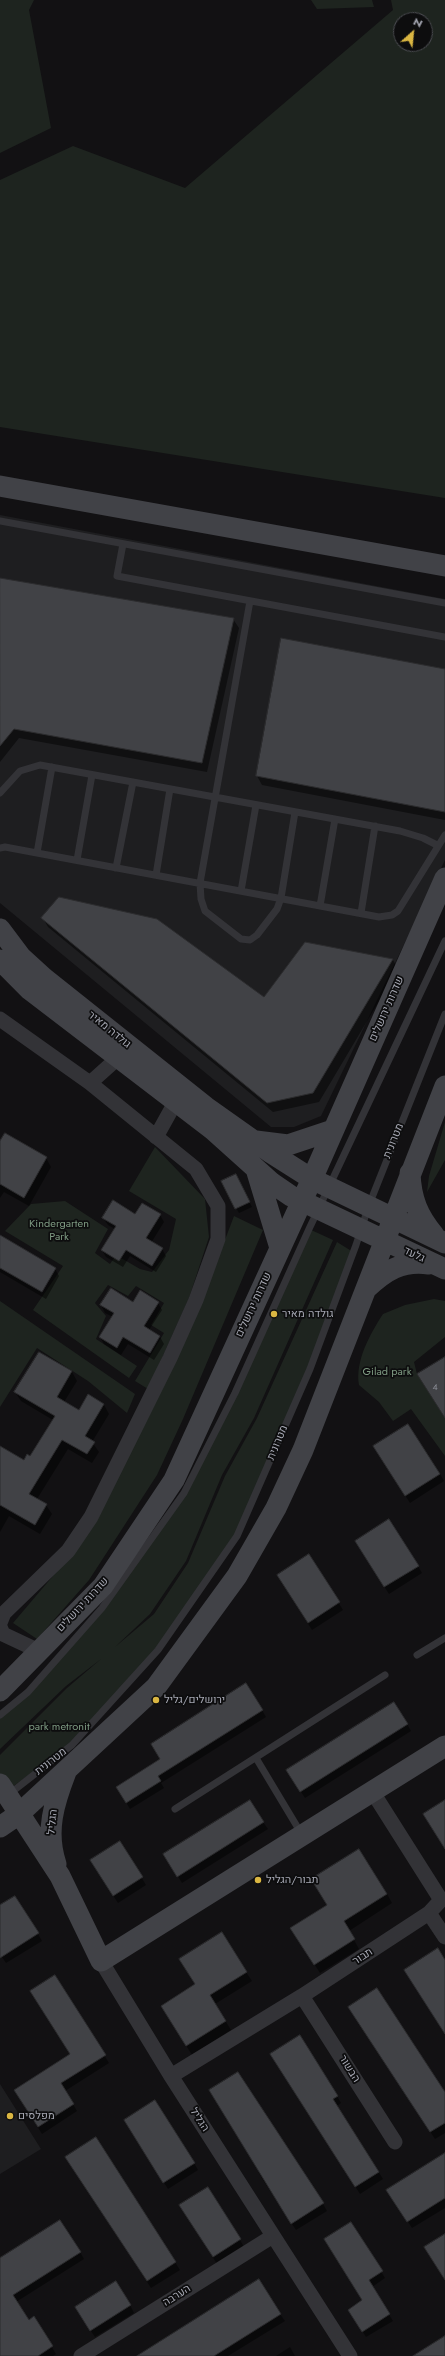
<!DOCTYPE html>
<html>
<head>
<meta charset="utf-8">
<style>
	body { margin:0 }
	#map { position:relative; width:445px; height:2356px; overflow:hidden; background:#121113; font-family:Jost,sans-serif }
	canvas { display:block }
	.north { position:absolute; left:393px; top:12px; width:40px; height:40px; box-sizing:border-box; background:#0d0d0e; border:1px solid #4a4b50; border-radius:50%; rotate:27deg; font-size:11px; font-weight:700; line-height:16px; text-align:center; color:#a5a7b2 }
	.north::after { content:''; display:block; margin:auto; width:14px; height:18px; background:#dab642; clip-path:polygon(50% 0,100% 100%,50% 72%,0 100%) }
</style>
</head>
<body>
<div id="map">
<canvas width="445" height="2356"></canvas>
<div class="north">N</div>
</div>
<script>
const context = document.querySelector('canvas').getContext('2d');
context.lineJoin = 'round';
function fill(path, color) {
  context.fillStyle = color;
  context.fill(path, 'evenodd');
}
function strokePath(path, color, width, dash) {
  context.strokeStyle = color;
  context.lineWidth = width;
  context.lineCap = dash ? 'butt' : 'round';
  context.setLineDash(dash || []);
  context.stroke(path);
}
function label(font, color, halo, rows, align = 'center') {
  context.font = font + ' Jost,Heebo,sans-serif';
  context.lineWidth = 3.5;
  context.setLineDash([]);
  context.textBaseline = 'middle';
  context.strokeStyle = halo;
  context.fillStyle = color;
  for (const [text, x, y, turn = 0] of rows) {
    context.save();
    context.translate(x, y);
    context.rotate((+turn || 0) * Math.PI / 180);
    context.textAlign = isNaN(turn) ? turn : align;
    if (halo) context.strokeText(text, 0, 0);
    context.fillText(text, 0, 0);
    context.restore();
  }
}
const built = new Path2D(`
	M 0,515 L 445,599 L 445,860 L 321,1116 L 294,1127 L 271,1127 L 0,903 Z
	M 0,2084 L 41,2149 L 0,2174 Z`);
const green = new Path2D(`
	M 0,0 L 34,0 L 29,10 L 51,128 L 0,153 Z
	M 311,0 L 372,0 L 374,7 L 317,9 Z
	M 391,0 L 445,0 L 445,498 L 0,427 L 0,180 L 73,146 L 185,188 L 393,10 ZM 401,20 L 425,20 L 425,44 L 401,44 Z
	M 445,1122 L 445,1160 L 427,1192 L 429,1176 Z
	M 155,1147 L 205,1199 L 209,1237 L 189,1298 L 148,1389 L 135,1381 L 164,1333 L 151,1325 L 164,1303 L 136,1286 L 128,1296 L 108,1285 L 95,1303 L 106,1316 L 96,1339 L 137,1366 L 129,1378 L 33,1310 L 63,1266 L 5,1231 L 31,1204 L 65,1201 L 108,1229 L 95,1253 L 110,1264 L 116,1255 L 140,1269 L 152,1272 L 169,1250 L 176,1219 L 129,1191 Z
	M 234,1216 L 263,1230 L 183,1419 L 157,1475 L 89,1580 L 37,1639 L 13,1623 L 64,1563 L 220,1253 Z
	M 309,1229 L 333,1240 L 254,1418 L 222,1475 L 186,1561 L 150,1614 L 115,1647 L 154,1614 L 188,1563 L 225,1476 L 257,1418 L 337,1242 L 353,1252 L 308,1373 L 237,1536 L 158,1650 L 74,1744 L 9,1789 L 0,1776 L 0,1755 L 67,1688 L 101,1659 L 66,1686 L 0,1749 L 0,1718 L 102,1608 L 184,1493 Z
	M 434,1299 L 445,1301 L 445,1337 L 414,1362 L 417,1374 L 445,1418 L 445,1456 L 411,1409 L 393,1421 L 379,1402 L 359,1385 C 355,1361 370,1334 383,1314 L 405,1305 Z
	M 0,1301 L 135,1394 L 127,1413 L 88,1381 L 37,1348 L 0,1407 Z`);
const shadow = new Path2D(`
	M 0,580 L 233,619 L 239,628 L 207,772 L 19,738 L 0,762 Z
	M 445,670 L 445,820 L 262,785 L 257,776 Z
	M 43,918 L 265,998 L 305,943 L 393,960 L 398,969 L 319,1102 L 273,1112 L 48,927 Z
	M 0,1143 L 46,1158 L 51,1167 L 29,1206 L 4,1192 L 0,1198 Z
	M 238,1180 L 252,1207 L 239,1213 L 222,1182 Z
	M 135,1215 L 160,1215 L 164,1222 L 151,1243 L 162,1249 L 166,1256 L 156,1272 L 130,1256 L 123,1267 L 106,1257 L 102,1250 L 115,1229 L 108,1225 L 103,1218 Z
	M 0,1239 L 55,1269 L 59,1276 L 46,1299 L 0,1272 Z
	M 158,1303 L 162,1310 L 149,1330 L 160,1337 L 164,1344 L 154,1360 L 128,1344 L 121,1355 L 104,1344 L 100,1337 L 113,1317 L 105,1313 L 101,1305 Z
	M 39,1353 L 72,1372 L 77,1381 L 64,1402 L 79,1411 L 89,1395 L 104,1405 L 109,1414 L 92,1442 L 99,1452 L 92,1463 L 68,1449 L 37,1499 L 46,1505 L 52,1514 L 40,1534 L 9,1516 L 0,1532 L 0,1447 L 24,1461 L 31,1457 L 53,1420 L 21,1401 L 15,1392 Z
	M 378,1453 L 440,1474 L 444,1481 L 410,1503 Z
	M 360,1549 L 418,1566 L 422,1573 L 389,1594 Z
	M 309,1555 L 343,1610 L 312,1630 L 282,1582 Z
	M 262,1710 L 266,1717 L 161,1783 L 164,1788 L 130,1809 L 117,1787 L 162,1760 Z
	M 407,1724 L 411,1731 L 305,1798 L 292,1778 Z
	M 263,1822 L 268,1829 L 182,1883 L 169,1862 Z
	M 120,1842 L 146,1885 L 118,1903 L 95,1868 Z
	M 387,1894 L 392,1903 L 349,1931 L 359,1949 L 320,1973 L 297,1937 L 328,1905 Z
	M 0,1907 L 38,1934 L 42,1941 L 6,1963 L 0,1954 Z
	M 246,1972 L 252,1981 L 215,2004 L 231,2030 L 192,2055 L 167,2015 L 196,1985 Z
	M 55,1976 L 109,2063 L 65,2091 L 77,2111 L 42,2134 L 19,2097 L 71,2055 Z
	M 353,2014 L 445,2094 L 445,2133 L 435,2139 Z
	M 275,2061 L 337,2096 L 341,2103 L 337,2106 L 383,2179 L 360,2194 Z
	M 129,2128 L 194,2163 L 198,2170 L 168,2189 Z
	M 96,2139 L 180,2270 L 151,2288 L 70,2164 Z
	M 445,2158 L 445,2208 L 412,2228 L 392,2197 Z
	M 261,2171 L 323,2204 L 327,2211 L 296,2230 L 263,2180 L 259,2173 Z
	M 185,2212 L 240,2240 L 244,2247 L 217,2264 Z
	M 351,2223 L 385,2278 L 372,2287 L 393,2321 L 366,2337 L 353,2316 L 364,2301 Z
	M 80,2252 L 84,2259 L 16,2302 L 28,2321 L 34,2318 L 56,2354 L 53,2356 L 0,2356 L 0,2269 Z
	M 130,2305 L 134,2313 L 95,2337 L 80,2315 Z
	M 280,2314 L 285,2321 L 228,2356 L 139,2356 Z
	M 290,2347 L 295,2356 L 276,2356 Z`);
const building = new Path2D(`
	M 0,578 L 234,618 L 202,763 L 14,729 L 0,746 Z
	M 281,638 L 445,669 L 445,812 L 256,776 Z
	M 59,897 L 157,919 L 264,997 L 305,942 L 393,959 L 313,1093 L 267,1103 L 41,918 Z
	M 5,1133 L 47,1157 L 24,1198 L 0,1184 L 0,1141 Z
	M 236,1174 L 250,1202 L 235,1209 L 221,1181 Z
	M 113,1200 L 135,1214 L 142,1203 L 161,1214 L 146,1238 L 163,1248 L 152,1266 L 126,1250 L 119,1261 L 101,1250 L 116,1226 L 102,1218 Z
	M 0,1235 L 56,1268 L 42,1292 L 0,1268 Z
	M 111,1288 L 133,1302 L 140,1290 L 159,1302 L 144,1326 L 160,1336 L 150,1353 L 123,1337 L 117,1348 L 99,1337 L 114,1313 L 100,1305 Z
	M 39,1352 L 72,1371 L 57,1397 L 79,1410 L 88,1394 L 104,1404 L 85,1436 L 95,1442 L 87,1454 L 62,1440 L 29,1494 L 47,1504 L 35,1525 L 0,1505 L 0,1446 L 24,1460 L 27,1454 L 30,1456 L 55,1416 L 14,1392 Z
	M 445,1357 L 445,1418 L 417,1374 Z
	M 408,1424 L 440,1474 L 405,1496 L 373,1446 Z
	M 389,1519 L 419,1566 L 384,1587 L 355,1541 Z
	M 309,1554 L 340,1602 L 308,1623 L 277,1575 Z
	M 246,1683 L 263,1710 L 158,1776 L 161,1781 L 126,1803 L 116,1787 L 160,1759 L 151,1744 Z
	M 394,1702 L 408,1724 L 300,1792 L 286,1770 Z
	M 250,1800 L 264,1822 L 177,1877 L 163,1854 Z
	M 445,1800 L 445,1849 L 423,1814 Z
	M 120,1841 L 143,1877 L 113,1896 L 90,1860 Z
	M 359,1849 L 387,1894 L 344,1921 L 355,1939 L 314,1965 L 290,1928 L 327,1905 L 311,1879 Z
	M 15,1896 L 39,1933 L 0,1958 L 0,1905 Z
	M 222,1932 L 247,1972 L 210,1995 L 226,2021 L 186,2046 L 161,2006 L 195,1984 L 179,1959 Z
	M 438,1948 L 445,1960 L 445,2034 L 404,1970 Z
	M 55,1975 L 106,2055 L 61,2083 L 74,2104 L 38,2127 L 14,2090 L 70,2054 L 30,1991 Z
	M 377,1988 L 445,2092 L 445,2123 L 430,2132 L 348,2007 Z
	M 300,2035 L 338,2096 L 333,2099 L 379,2172 L 355,2187 L 270,2054 Z
	M 238,2072 L 324,2203 L 291,2224 L 209,2090 Z
	M 155,2100 L 195,2163 L 163,2183 L 124,2120 Z
	M 96,2137 L 176,2262 L 147,2281 L 65,2157 Z
	M 445,2153 L 445,2198 L 407,2222 L 386,2190 Z
	M 208,2187 L 241,2239 L 213,2257 L 179,2205 Z
	M 60,2220 L 81,2252 L 13,2295 L 29,2320 L 34,2316 L 53,2346 L 38,2356 L 0,2356 L 0,2258 Z
	M 351,2222 L 383,2271 L 369,2280 L 390,2314 L 362,2332 L 348,2310 L 362,2300 L 324,2239 Z
	M 445,2234 L 445,2280 L 424,2247 Z
	M 259,2279 L 281,2314 L 214,2356 L 137,2356 Z
	M 116,2281 L 131,2305 L 90,2331 L 75,2307 Z
	M 445,2336 L 445,2356 L 413,2356 Z`);
const lane = new Path2D(`
	M 0,521 L 445,603
	M 123,544 L 117,576 L 445,637
	M 250,601 L 200,883 L 201,899 L 205,911 L 241,939 L 250,940 L 257,935 L 277,909 L 281,898 L 295,812
	M 0,793 L 20,771 L 40,765 L 400,831 L 423,838 L 437,845
	M 0,848 L 5,847 L 379,917 L 392,915 L 398,911 L 445,835
	M 37,853 L 52,767
	M 77,860 L 92,775
	M 116,868 L 133,782
	M 156,875 L 170,789
	M 241,891 L 256,805
	M 320,906 L 335,819
	M 361,913 L 375,826
	M 417,1655 L 445,1638
	M 0,1715 L 28,1692 L 102,1608 L 184,1493 L 235,1393 L 309,1229 L 445,941
	M 256,1758 L 301,1833
	M 8,1795 L 72,1745 L 158,1650 L 237,1536 L 310,1369 L 356,1245 L 369,1205 L 445,1014
	M 175,1809 L 385,1675`);
const street = new Path2D(`
	M 0,1019 L 90,1083 L 196,1169 L 218,1206 L 218,1239 L 196,1300 L 170,1358 L 91,1517 L 68,1551 L 4,1613 L 0,1623
	M 90,1083 L 119,1057
	M 156,1137 L 176,1101
	M 0,1627 L 3,1634 L 39,1651
	M 429,1913 L 445,1937
	M 101,1961 L 171,2076 L 350,2356
	M 302,1996 L 395,2142
	M 171,2076 L 302,1996 L 429,1913 L 441,1900 L 372,1791
	M 81,2356 L 273,2236`);
const secondary = new Path2D(`
	M 0,486 L 445,566
	M 0,929 L 21,957 L 44,978 L 206,1107 L 271,1153 L 312,1179 L 445,1243
	M 0,960 L 30,990 L 213,1130 L 272,1183 L 291,1196 L 445,1269
	M 256,1141 L 288,1145 L 333,1130
	M 256,1169 L 280,1248
	M 410,1173 C 411,1199 418,1216 434,1235
	M 366,1289 C 385,1271 402,1260 429,1264
	M 0,1691 L 103,1586 L 174,1480 L 312,1179 L 445,878
	M 0,1784 L 60,1876 L 101,1961 L 445,1746
	M 0,1827 L 19,1814 L 156,1687 L 237,1576 L 276,1508 L 303,1450 L 445,1086
	M 56,1864 C 45,1831 54,1803 66,1772`);
const markers = [
	[274,1314,4,"#dab642"],
	[156,1700,4,"#dab642"],
	[258,1880,4,"#dab642"],
	[10,2116,4,"#dab642"]
];
const numberNames = [
	["4",435,1388]
];
const streetNames = [
	["שדרות ירושלים",387,1009,-66],
	["גולדה מאיר",109,1030,39],
	["מטרונית",394,1141,-68],
	["גלעד",414,1255,25],
	["שדרות ירושלים",254,1305,-65],
	["מטרונית",278,1443,-67],
	["שדרות ירושלים",83,1605,-47],
	["מטרונית",51,1762,-38],
	["הגליל",53,1822,-84],
	["תבור",363,1957,-33],
	["הבשור",349,2069,58],
	["הגליל",199,2120,57],
	["הערבה",177,2296,-32]
];
const parkNames = [
	["Kindergarten",59,1224],
	["Park",59,1237],
	["Gilad park",387,1372],
	["park metronit",59,1727]
];
const poiNames = [
	["גולדה מאיר",282,1314],
	["ירושלים/גליל",164,1700],
	["תבור/הגליל",266,1880],
	["מפלסים",18,2116]
];
fill(built, '#1e1e20');
fill(green, '#1e241f');
fill(shadow, '#0007');
fill(building, '#414246');
strokePath(building, '#2c2c2e', 1);
strokePath(lane, '#333337', 7);
strokePath(street, '#333337', 15);
strokePath(secondary, '#414247', 21);
for (const [x, y, r, color] of markers) {
  const dot = new Path2D();
  dot.arc(x, y, r, 0, 2 * Math.PI);
  context.fillStyle = color;
  context.fill(dot);
  strokePath(dot, '#0d0d0e', 1.5);
}
label('9px', '#8c8e97', null, numberNames);
label('11px', '#a5a7b2', '#0d0d0e', streetNames);
label('11px', '#7e9a82', '#0d0d0e', parkNames);
label('11px', '#a5a7b2', '#0d0d0e', poiNames, 'left');
</script>
</body>
</html>
